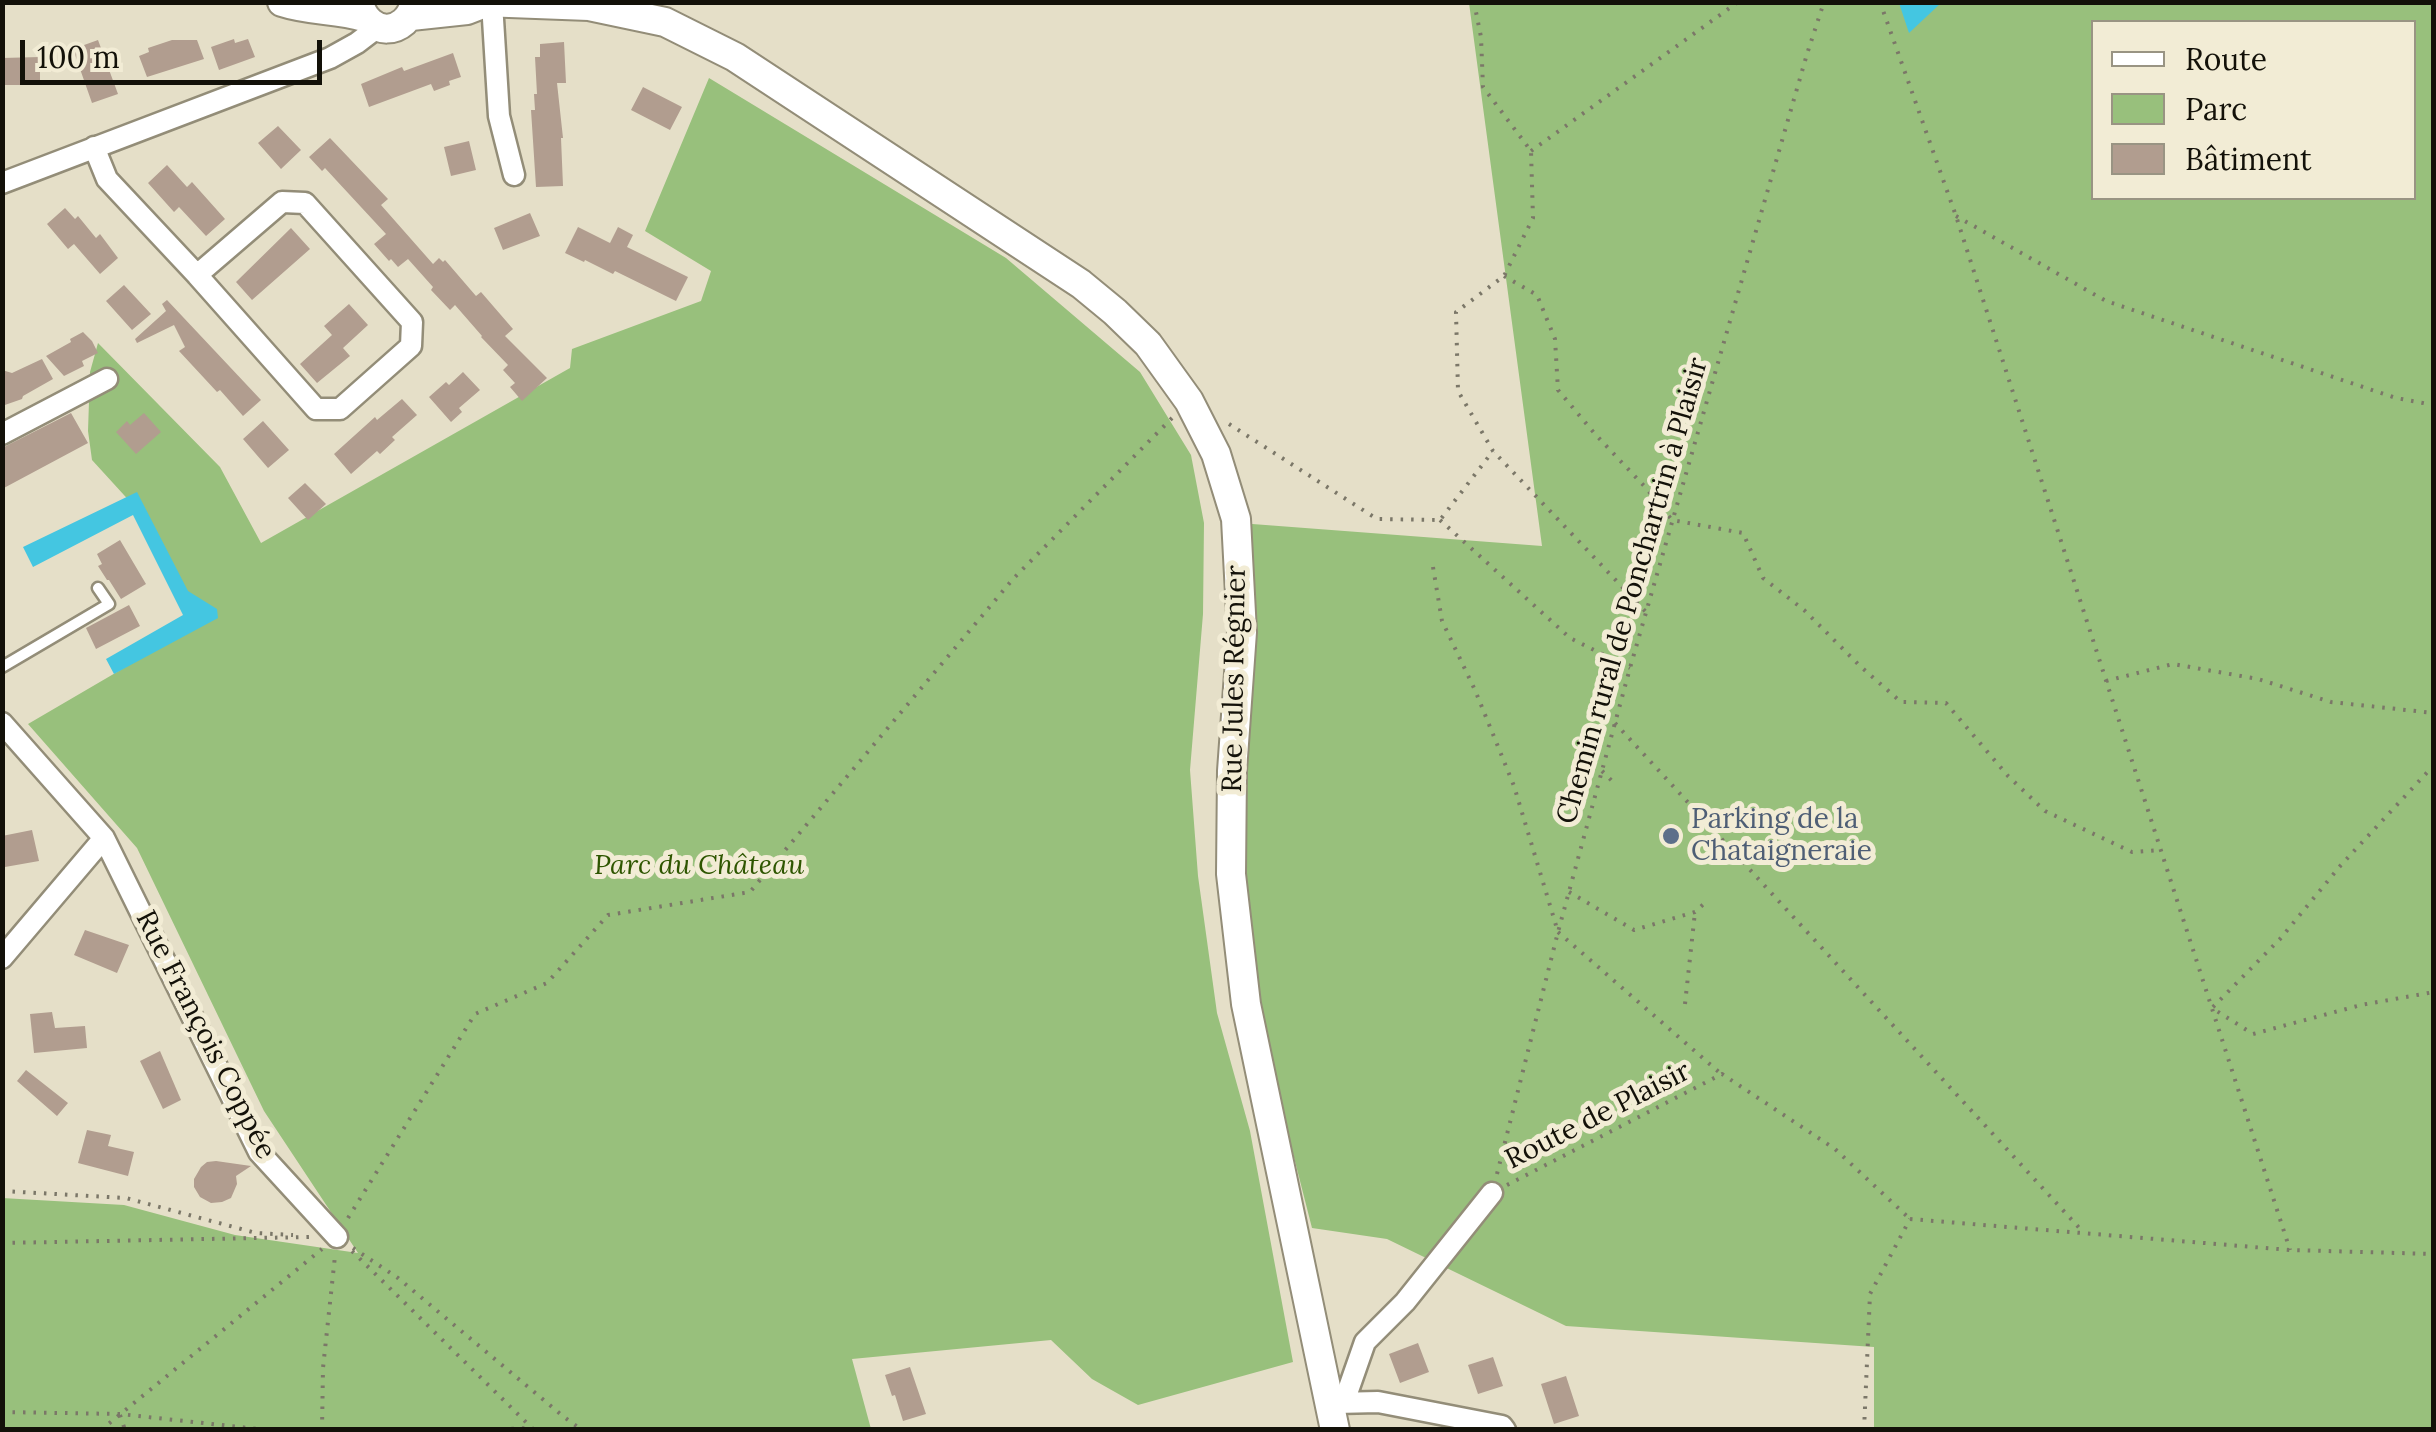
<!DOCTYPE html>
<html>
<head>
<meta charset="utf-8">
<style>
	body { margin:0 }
	#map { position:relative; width:2436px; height:1432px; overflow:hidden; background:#e5dfc8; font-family:Lora,serif }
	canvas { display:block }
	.frame { position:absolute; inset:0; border:5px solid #131109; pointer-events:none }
	.legend { position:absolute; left:2091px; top:20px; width:325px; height:180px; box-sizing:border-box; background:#f2ecd5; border:2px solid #999483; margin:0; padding:12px 18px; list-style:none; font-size:30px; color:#131109 }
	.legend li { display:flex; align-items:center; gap:20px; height:50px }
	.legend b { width:50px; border:2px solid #999483 }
	.scale { position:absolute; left:20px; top:40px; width:302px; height:45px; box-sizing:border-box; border:5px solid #131109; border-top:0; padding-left:12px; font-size:30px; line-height:35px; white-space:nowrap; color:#131109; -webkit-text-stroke:8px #f2ecd5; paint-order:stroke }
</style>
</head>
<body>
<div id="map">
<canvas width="2436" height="1432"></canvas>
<div class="frame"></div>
<ul class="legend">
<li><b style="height:12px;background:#fff"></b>Route</li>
<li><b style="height:28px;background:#98c07c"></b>Parc</li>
<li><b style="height:28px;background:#b19d8f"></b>Bâtiment</li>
</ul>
<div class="scale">100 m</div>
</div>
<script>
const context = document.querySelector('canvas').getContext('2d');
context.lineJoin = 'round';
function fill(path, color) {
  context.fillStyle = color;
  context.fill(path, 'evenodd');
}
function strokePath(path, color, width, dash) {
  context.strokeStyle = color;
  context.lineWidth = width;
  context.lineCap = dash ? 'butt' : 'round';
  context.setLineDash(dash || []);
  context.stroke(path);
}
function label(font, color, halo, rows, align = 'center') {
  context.font = font + ' Lora,serif';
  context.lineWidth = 10;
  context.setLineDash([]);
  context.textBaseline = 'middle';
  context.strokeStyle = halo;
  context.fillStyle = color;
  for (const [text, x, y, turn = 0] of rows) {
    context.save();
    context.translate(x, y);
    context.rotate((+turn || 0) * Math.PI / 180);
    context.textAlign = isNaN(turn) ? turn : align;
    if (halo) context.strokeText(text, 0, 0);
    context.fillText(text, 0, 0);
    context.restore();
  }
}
const green = new Path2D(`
	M 1469,3 L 2433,3 L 2433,1429 L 1874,1429 L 1874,1347 L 1566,1326 L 1387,1239 L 1312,1228 L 1245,965 L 1226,522 L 1542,546 ZM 2094,22 L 2414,22 L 2414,198 L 2094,198 Z
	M 709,78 L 1006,258 L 1140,372 L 1191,455 L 1204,523 L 1203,614 L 1190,770 L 1198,876 L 1217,1013 L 1250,1131 L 1293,1362 L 1138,1405 L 1092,1379 L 1051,1340 L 852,1359 L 871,1429 L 3,1429 L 2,1198 L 124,1205 L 235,1235 L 358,1253 L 264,1111 L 137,848 L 28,724 L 194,627 L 134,506 L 92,460 L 88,431 L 90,372 L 98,343 L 220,467 L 261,543 L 570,368 L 572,349 L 701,301 L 711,271 L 645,231 Z`);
const water = new Path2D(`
	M 1899,3 L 1899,2 L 1941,3 L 1909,33 Z
	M 137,492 L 188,591 L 217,609 L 218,618 L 114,674 L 106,659 L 183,615 L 133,515 L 33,567 L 23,547 Z`);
const building = new Path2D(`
	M 234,39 L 235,43 L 248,39 L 255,57 L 219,70 L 211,47 Z
	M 98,40 L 118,94 L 92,103 L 73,49 Z
	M 172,40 L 197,40 L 204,59 L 147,77 L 139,56 L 149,52 L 148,48 Z
	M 564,42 L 566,83 L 557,83 L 563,138 L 561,138 L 563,186 L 536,187 L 531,110 L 535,110 L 534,94 L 537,94 L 535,57 L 540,57 L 540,44 Z
	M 453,53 L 461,77 L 449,81 L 450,85 L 434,91 L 431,84 L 369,107 L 361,84 L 402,67 L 404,71 Z
	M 40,57 L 40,85 L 2,85 L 2,58 Z
	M 643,87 L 682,107 L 670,130 L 631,110 Z
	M 278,126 L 301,150 L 281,169 L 258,143 Z
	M 330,138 L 388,199 L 381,205 L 433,264 L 439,258 L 443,262 L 445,260 L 476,296 L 481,292 L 513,329 L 505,336 L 547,378 L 522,401 L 510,387 L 515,383 L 503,370 L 508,365 L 481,337 L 482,336 L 455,305 L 450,310 L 431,290 L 433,287 L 408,259 L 398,267 L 391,259 L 389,261 L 374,244 L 386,234 L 336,180 L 325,168 L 322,171 L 309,157 Z
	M 469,141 L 476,170 L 451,176 L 444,147 Z
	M 167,165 L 187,187 L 192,182 L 225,219 L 206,236 L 179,207 L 174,212 L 148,183 Z
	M 65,208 L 75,219 L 78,216 L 96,238 L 100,234 L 118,258 L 100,274 L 74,244 L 68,249 L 47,224 Z
	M 530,213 L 540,236 L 503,250 L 494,228 Z
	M 578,227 L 610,243 L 618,227 L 633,235 L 627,247 L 688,277 L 676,301 L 615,271 L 613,274 L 585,260 L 584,262 L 565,253 Z
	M 291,228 L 310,249 L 252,300 L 236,282 Z
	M 124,285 L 151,314 L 132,330 L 106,301 Z
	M 167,300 L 261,400 L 243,416 L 220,390 L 217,392 L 179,351 L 185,347 L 174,325 L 137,343 L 135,339 L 166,311 L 162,304 Z
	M 349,304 L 368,325 L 343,348 L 350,356 L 317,383 L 300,364 L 332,335 L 324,326 Z
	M 83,332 L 92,341 L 98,353 L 82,361 L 84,366 L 64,376 L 46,356 L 71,342 L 70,339 Z
	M 42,359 L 53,379 L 23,396 L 22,399 L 2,406 L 2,370 L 12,373 Z
	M 463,372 L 480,390 L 459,408 L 462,412 L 451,422 L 429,397 L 446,382 L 449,385 Z
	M 402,399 L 417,415 L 392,437 L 395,440 L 380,454 L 377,451 L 351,474 L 334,454 L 375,417 L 377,420 Z
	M 71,413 L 88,443 L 2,489 L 2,448 Z
	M 144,413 L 161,432 L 136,454 L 116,432 L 127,421 L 130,425 Z
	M 263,421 L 289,450 L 268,468 L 243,439 Z
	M 305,483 L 326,504 L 308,520 L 288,498 Z
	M 120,540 L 146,584 L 121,599 L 109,580 L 107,580 L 98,566 L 102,564 L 97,554 Z
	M 129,605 L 140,626 L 96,649 L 86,628 Z
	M 32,830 L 39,861 L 5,867 L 2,836 Z
	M 85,930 L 129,945 L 117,973 L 74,955 Z
	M 52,1012 L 55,1028 L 85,1026 L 87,1048 L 34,1053 L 30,1014 Z
	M 160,1051 L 181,1100 L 163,1109 L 140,1061 Z
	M 26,1070 L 68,1103 L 57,1116 L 17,1081 Z
	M 87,1130 L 111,1135 L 108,1146 L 134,1152 L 128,1176 L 78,1163 Z
	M 216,1161 L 251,1166 L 236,1176 L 237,1184 L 231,1198 L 222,1202 L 211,1203 L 200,1197 L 194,1187 L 194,1179 L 201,1167 L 207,1162 Z
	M 1418,1343 L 1429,1372 L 1400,1383 L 1389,1354 Z
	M 1493,1357 L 1503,1386 L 1478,1394 L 1468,1365 Z
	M 910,1367 L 926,1414 L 903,1421 L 895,1395 L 892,1396 L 885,1375 Z
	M 1566,1376 L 1579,1416 L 1554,1424 L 1541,1384 Z`);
const path = new Path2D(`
	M 1474,2 L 1481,37 L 1483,87 L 1531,151 L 1533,218 L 1504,276 L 1456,312 L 1458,391 L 1493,451 L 1646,612
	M 1880,2 L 1956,216 L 2290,1250
	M 1531,151 L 1738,2
	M 1956,216 L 2106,301 L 2396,398 L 2434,405
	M 1504,276 L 1537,295 L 1555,339 L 1558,390 L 1595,434 L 1646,488 L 1672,520 L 1743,533 L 1763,578 L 1804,610 L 1860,666 L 1901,702 L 1946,703 L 2008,776 L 2045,811 L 2132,852 L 2161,850
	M 1229,424 L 1377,519 L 1440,520 L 1493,451
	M 1440,520 L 1570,638 L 1630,668
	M 1433,567 L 1442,621 L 1475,690 L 1514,786 L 1558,932
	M 2106,681 L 2173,664 L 2258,679 L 2331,702 L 2434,713
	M 1615,723 L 2083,1232
	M 2434,765 L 2341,865 L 2280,939 L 2212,1008 L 2253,1034 L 2361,1005 L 2434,992
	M 1602,771 L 1616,785
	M 1569,892 L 1634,930 L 1695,912 L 1707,901
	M 1558,932 L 1720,1073
	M 1685,1004 L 1695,912
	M 1497,1174 L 1558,932 L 1630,668 L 1807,54 L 1824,2
	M 1507,1185 L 1722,1074 L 1835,1149 L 1910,1219
	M 2,1191 L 126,1198 L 256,1233 L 293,1235
	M 348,1218 L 475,1014 L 547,983 L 608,915 L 750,892 L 1013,579 L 1173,417
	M 1910,1219 L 2290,1250 L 2434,1254
	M 2,1243 L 309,1237
	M 353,1248 L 398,1278 L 564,1417 L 582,1430
	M 352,1251 L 534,1430
	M 2,1412 L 120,1414 L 267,1430
	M 120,1415 L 125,1430
	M 101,1430 L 322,1249
	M 322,1430 L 323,1368 L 335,1256
	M 480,1430 L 530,1428
	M 1864,1430 L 1870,1294 L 1910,1219`);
const service = new Path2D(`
	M 2,667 L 109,604 L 98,588`);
const minor = new Path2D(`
	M 492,3 L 499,116 L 514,175
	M 94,147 L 107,179 L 197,275 L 316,409 L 340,409 L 411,346 L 412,322 L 305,203 L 282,202 L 197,275
	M 2,183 L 330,58 L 357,43 L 378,27
	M 2,434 L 107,379
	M 2,723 L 104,838 L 259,1152 L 337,1237
	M 2,958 L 104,838
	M 1344,1402 L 1365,1342 L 1405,1302 L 1492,1193
	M 1336,1403 L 1378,1402 L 1502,1426 L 1505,1430`);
const tertiary = new Path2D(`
	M 282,2 C 309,11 337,9 364,17
	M 359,2 C 367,38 407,37 415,2
	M 483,2 L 589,6 L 665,22 L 735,57 L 1081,284 L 1115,312 L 1148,344 L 1189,401 L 1216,454 L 1236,519 L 1242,632 L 1232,771 L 1231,874 L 1246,1004 L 1335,1430
	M 411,16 L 467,10 L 485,3`);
const markers = [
	[1671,836,10,"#5c6f8a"]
];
const streetNames = [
	["Chemin rural de Ponchartrin à Plaisir",1633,591,-74],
	["Rue Jules Régnier",1235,679,-89],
	["Rue François Coppée",205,1035,63],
	["Route de Plaisir",1598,1116,-27]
];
const serviceNames = [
	["Parking de la",1691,820],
	["Chataigneraie",1691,852]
];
const parkNames = [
	["Parc du Château",699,866]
];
fill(green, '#98c07c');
fill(water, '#44c6e1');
fill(building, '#b19d8f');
strokePath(service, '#938d78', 15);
strokePath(minor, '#938d78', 25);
strokePath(tertiary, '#938d78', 32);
strokePath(path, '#7b7768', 4, [2.5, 8]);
strokePath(service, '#fff', 10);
strokePath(minor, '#fff', 20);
strokePath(tertiary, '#fff', 28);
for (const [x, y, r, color] of markers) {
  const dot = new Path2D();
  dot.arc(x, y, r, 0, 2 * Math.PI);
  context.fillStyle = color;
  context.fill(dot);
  strokePath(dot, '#f2ecd5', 4);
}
label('28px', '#131109', '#f2ecd5', streetNames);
label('28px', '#4e5e75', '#f2ecd5', serviceNames, 'left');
label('italic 28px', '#2e5600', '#f2ecd5', parkNames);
</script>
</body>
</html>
